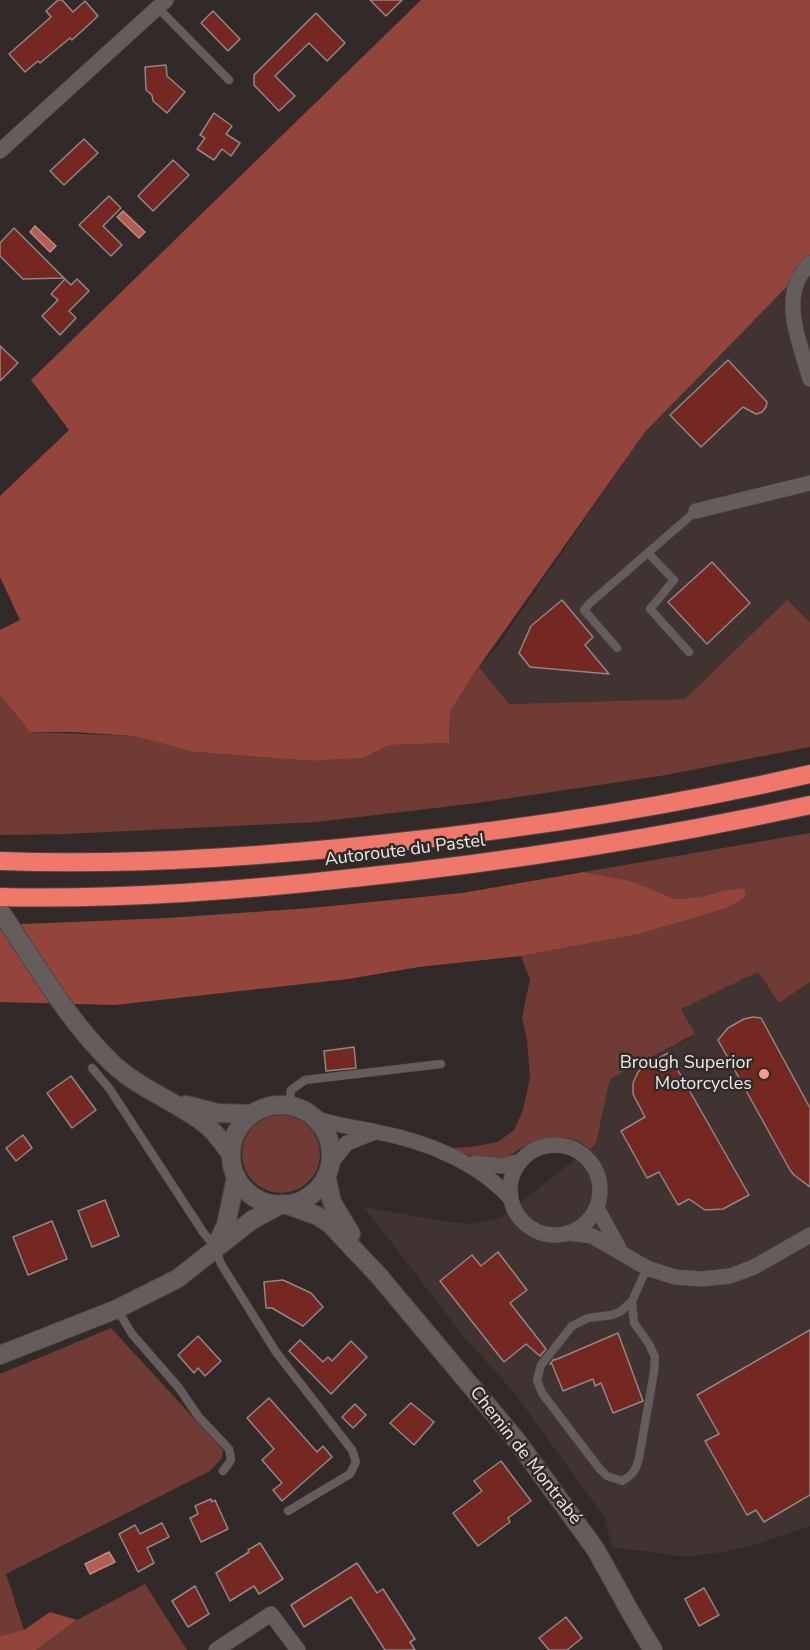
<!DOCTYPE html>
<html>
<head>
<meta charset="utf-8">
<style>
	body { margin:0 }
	canvas { display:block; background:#312a29 }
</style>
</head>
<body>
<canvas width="810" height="1650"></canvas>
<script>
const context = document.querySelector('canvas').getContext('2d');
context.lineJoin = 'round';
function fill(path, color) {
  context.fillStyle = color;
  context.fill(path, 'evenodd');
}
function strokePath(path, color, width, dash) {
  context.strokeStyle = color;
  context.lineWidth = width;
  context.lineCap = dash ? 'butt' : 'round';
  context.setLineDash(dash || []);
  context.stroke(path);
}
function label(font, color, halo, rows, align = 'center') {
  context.font = font + ' "Nunito Sans",sans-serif';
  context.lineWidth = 5;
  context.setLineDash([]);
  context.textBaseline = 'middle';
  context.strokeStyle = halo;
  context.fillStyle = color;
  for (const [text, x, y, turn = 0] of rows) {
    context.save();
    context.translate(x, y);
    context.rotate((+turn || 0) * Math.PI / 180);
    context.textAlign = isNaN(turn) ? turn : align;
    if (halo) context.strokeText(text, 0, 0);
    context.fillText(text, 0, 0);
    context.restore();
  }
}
const built = new Path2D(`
	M 810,263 L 810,622 L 787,600 L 685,699 L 509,704 L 478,668 L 497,647 L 645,432 Z
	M 758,972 L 779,1003 L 810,982 L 810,1526 L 764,1542 L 728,1551 L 687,1557 L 612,1547 L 605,1518 L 513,1391 L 464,1337 L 364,1207 L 449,1222 L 473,1224 L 502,1217 L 596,1143 L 610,1079 L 695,1035 L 680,1009 Z`);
const green = new Path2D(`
	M 787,600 L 810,622 L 810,747 L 660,776 L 477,803 L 317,822 L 66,834 L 0,835 L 0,695 L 30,732 L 133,736 L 196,752 L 312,761 L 363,758 L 390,745 L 449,743 L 450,712 L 479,667 L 509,704 L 685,699 Z
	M 810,833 L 810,982 L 779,1003 L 758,972 L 681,1009 L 695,1034 L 610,1079 L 596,1143 L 590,1149 C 585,1146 579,1141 574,1140 C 560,1135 539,1138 527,1145 C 518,1149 512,1156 502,1158 C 484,1161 468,1156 452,1148 L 471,1147 L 498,1142 L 514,1130 L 523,1110 L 530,1077 L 527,1040 L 522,1018 L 530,979 L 521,956 L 640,934 L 727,908 L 746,897 L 722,891 L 700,897 L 676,899 L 631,881 L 584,872 Z
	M242 1154a39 39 0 1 1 78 0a39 39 0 1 1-78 0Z
	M 111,1328 L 223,1450 L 222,1458 L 210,1471 L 6,1574 L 24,1630 L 0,1636 L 0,1374 Z
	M 145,1584 L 187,1650 L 36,1650 L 77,1620 Z`);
const forest = new Path2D(`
	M 421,0 L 810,0 L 810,263 L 645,432 L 478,668 L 450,712 L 449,743 L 390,745 L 363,758 L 312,761 L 195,752 L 133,736 L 73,732 L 30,732 L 0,695 L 0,630 L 20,620 L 0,577 L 0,496 L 69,430 L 31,380 Z
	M 584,872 L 631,881 L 676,899 L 700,897 L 722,891 L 744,888 L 746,897 L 727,908 L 640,934 L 521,956 L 419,967 L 348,979 L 115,1005 L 0,1002 L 0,925 L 168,918 L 311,908 L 462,893 Z
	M 50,1612 L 77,1620 L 36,1650 L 0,1650 L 0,1636 L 24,1630 Z`);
const water = new Path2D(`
	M 123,211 L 145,232 L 139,238 L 117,217 Z
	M 35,226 L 56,246 L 50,252 L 30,232 Z
	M 109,1552 L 115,1562 L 90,1574 L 85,1564 Z`);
const building = new Path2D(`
	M 58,0 L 62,0 L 73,12 L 85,1 L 98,16 L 72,40 L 70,38 L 40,63 L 38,61 L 25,72 L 9,54 L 51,17 L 46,11 Z
	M 370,0 L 402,0 L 386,16 Z
	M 213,11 L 240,39 L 228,51 L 201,23 Z
	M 316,13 L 345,43 L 327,61 L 309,43 L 275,76 L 295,96 L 279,111 L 254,85 L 254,75 Z
	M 166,65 L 167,76 L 185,92 L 167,113 L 153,101 L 152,95 L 146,90 L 145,67 Z
	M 214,113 L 232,126 L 226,134 L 240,143 L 231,156 L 222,149 L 214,160 L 197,149 L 205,138 L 200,135 Z
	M 84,139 L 98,153 L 64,185 L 50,171 Z
	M 173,160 L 189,175 L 153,211 L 138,196 Z
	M 109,196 L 121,208 L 103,226 L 122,245 L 111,256 L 79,225 Z
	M 14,228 L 64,278 L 23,279 L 0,256 L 0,243 Z
	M 65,279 L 71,285 L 77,279 L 89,291 L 69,311 L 76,318 L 60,335 L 42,316 L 58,300 L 51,294 Z
	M 0,346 L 18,363 L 0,381 Z
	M 728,360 L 767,402 L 766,407 L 762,412 L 756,414 L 743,407 L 701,447 L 670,415 Z
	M 712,562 L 750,603 L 707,644 L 668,602 Z
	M 562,600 L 593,637 L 585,645 L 609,674 L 530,667 L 519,653 L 531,626 Z
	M 753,1017 L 761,1018 L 810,1108 L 810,1187 L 794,1175 L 790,1170 L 718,1040 L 728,1028 L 744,1019 Z
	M 354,1047 L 356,1068 L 326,1071 L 324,1051 Z
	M 668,1053 L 749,1195 L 723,1209 L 705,1210 L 689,1199 L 678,1205 L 659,1172 L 647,1178 L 621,1131 L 645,1117 L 633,1094 L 633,1083 L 638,1072 L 644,1066 Z
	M 71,1076 L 96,1110 L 72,1128 L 47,1093 Z
	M 23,1135 L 32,1148 L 16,1161 L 6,1148 Z
	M 105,1200 L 119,1236 L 92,1247 L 78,1211 Z
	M 52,1221 L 67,1259 L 28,1275 L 13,1237 Z
	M 498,1252 L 527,1290 L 510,1303 L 546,1349 L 540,1356 L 526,1344 L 504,1362 L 440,1281 L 472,1255 L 481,1266 Z
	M 283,1280 L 311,1293 L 323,1307 L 303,1326 L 272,1308 L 266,1308 L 264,1282 Z
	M 810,1330 L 810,1495 L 764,1522 L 756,1510 L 747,1515 L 705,1441 L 719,1434 L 697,1395 Z
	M 618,1333 L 643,1401 L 613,1413 L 601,1383 L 595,1386 L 593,1379 L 563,1391 L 552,1364 L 550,1364 L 554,1359 L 555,1360 Z
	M 198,1336 L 221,1361 L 205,1376 L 198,1368 L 194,1373 L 178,1355 Z
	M 300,1340 L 323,1362 L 328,1357 L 332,1361 L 351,1341 L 367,1357 L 331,1394 L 289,1351 Z
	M 269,1398 L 317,1452 L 323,1446 L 332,1457 L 282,1501 L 273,1490 L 282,1483 L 262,1460 L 274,1449 L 247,1418 Z
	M 411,1403 L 434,1422 L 414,1445 L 390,1423 Z
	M 355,1404 L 366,1415 L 353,1428 L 342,1417 Z
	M 501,1461 L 531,1501 L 508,1518 L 510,1522 L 478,1546 L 453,1513 L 482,1491 L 474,1481 Z
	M 211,1499 L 212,1502 L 215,1500 L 228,1529 L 201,1542 L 190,1518 L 198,1514 L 195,1506 Z
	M 162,1523 L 169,1537 L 147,1548 L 154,1563 L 138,1572 L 119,1534 L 135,1525 L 140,1534 Z
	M 260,1543 L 283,1579 L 259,1594 L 254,1586 L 230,1601 L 216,1573 L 249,1552 L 248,1550 Z
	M 357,1563 L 377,1593 L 383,1589 L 415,1639 L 410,1642 L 415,1650 L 385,1650 L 351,1597 L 304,1627 L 291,1605 Z
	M 195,1586 L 209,1614 L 188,1627 L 172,1601 Z
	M 704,1588 L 719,1615 L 699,1626 L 685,1599 Z
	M 566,1617 L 582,1638 L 567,1650 L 549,1650 L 539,1638 Z`);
const lane = new Path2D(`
	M 158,8 L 229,80
	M 648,553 L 674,580 L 650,609 L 689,652
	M 617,648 L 584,610 L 590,603 L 696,511
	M 92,1068 L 109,1088 L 203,1232 L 215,1247 L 221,1264 L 276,1352 L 352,1450 L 356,1462 L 350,1474 L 288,1511
	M 289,1106 L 291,1090 L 305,1080 L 441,1064
	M 632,1301 L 620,1312 L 612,1315 L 588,1318 L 572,1326 L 541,1365 L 537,1380 L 542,1393 L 599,1468 L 607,1476 L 622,1481 C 633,1475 636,1470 639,1458 L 654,1372 L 655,1357 L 649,1344 L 634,1323 L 632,1301 L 647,1268
	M 117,1309 L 132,1334 L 179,1388 L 198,1416 L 229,1449 L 231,1460 L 223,1471`);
const street = new Path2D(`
	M 0,151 L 166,0
	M 810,263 C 806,268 801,273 799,278 C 783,308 802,349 810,379
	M 696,511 L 810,483
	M 315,1118 C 337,1126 355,1127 377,1132 C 425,1141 478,1162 511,1199
	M510 1190a45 45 0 1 1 90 0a45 45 0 1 1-90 0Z
	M 474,1163 L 502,1166 L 520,1161
	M 330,1164 L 347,1143 L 375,1132
	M 597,1208 L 619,1248
	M 570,1233 L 592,1236 L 647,1268 L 675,1277 L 702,1279 L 730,1276 L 754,1267 L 810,1235
	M 216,1650 L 271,1614 L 298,1650`);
const secondary = new Path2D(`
	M 0,911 C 35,962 67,1020 112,1063 C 138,1088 175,1101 204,1123 C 215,1131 223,1144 231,1154
	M 186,1105 L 218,1113 L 252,1114
	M231 1155a50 50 0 1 1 100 0a50 50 0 1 1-100 0Z
	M 326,1176 L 332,1202 L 351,1234
	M 285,1204 L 318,1216 L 330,1224 L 379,1276 L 517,1441 L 596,1550 L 632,1615 L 653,1650
	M 216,1246 L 226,1225 L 236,1177
	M 0,1355 L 117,1309 L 177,1279 L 252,1220 L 282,1204`);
const highway = new Path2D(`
	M 0,861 C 130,866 260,857 389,843 C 530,828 672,806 810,774
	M 0,897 C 118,900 236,891 353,878 C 507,862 659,838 810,805`);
const markers = [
	[764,1074,6,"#f59c90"]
];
const streetNames = [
	["Autoroute du Pastel",405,851,-7],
	["Chemin de Montrabé",525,1456,52]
];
const poiNames = [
	["Brough Superior",752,1064],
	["Motorcycles",752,1085]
];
fill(built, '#403331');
fill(green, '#6f3b34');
fill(forest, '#93443b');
fill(water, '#b15f54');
strokePath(water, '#c38880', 1.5);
fill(building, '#742821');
strokePath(building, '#908886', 1.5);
strokePath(lane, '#4c4645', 9);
strokePath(street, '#4c4645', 16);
strokePath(secondary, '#4c4645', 20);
strokePath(highway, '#4c4645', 20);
strokePath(lane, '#655d5c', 8);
strokePath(street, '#655d5c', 15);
strokePath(secondary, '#655d5c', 18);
strokePath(highway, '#f0786a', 18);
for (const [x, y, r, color] of markers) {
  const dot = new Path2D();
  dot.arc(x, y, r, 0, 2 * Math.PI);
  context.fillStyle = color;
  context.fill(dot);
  strokePath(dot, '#312a29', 2);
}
label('18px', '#ede8e8', '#312a29', streetNames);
label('18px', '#ede8e8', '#312a29', poiNames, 'right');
</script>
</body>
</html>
